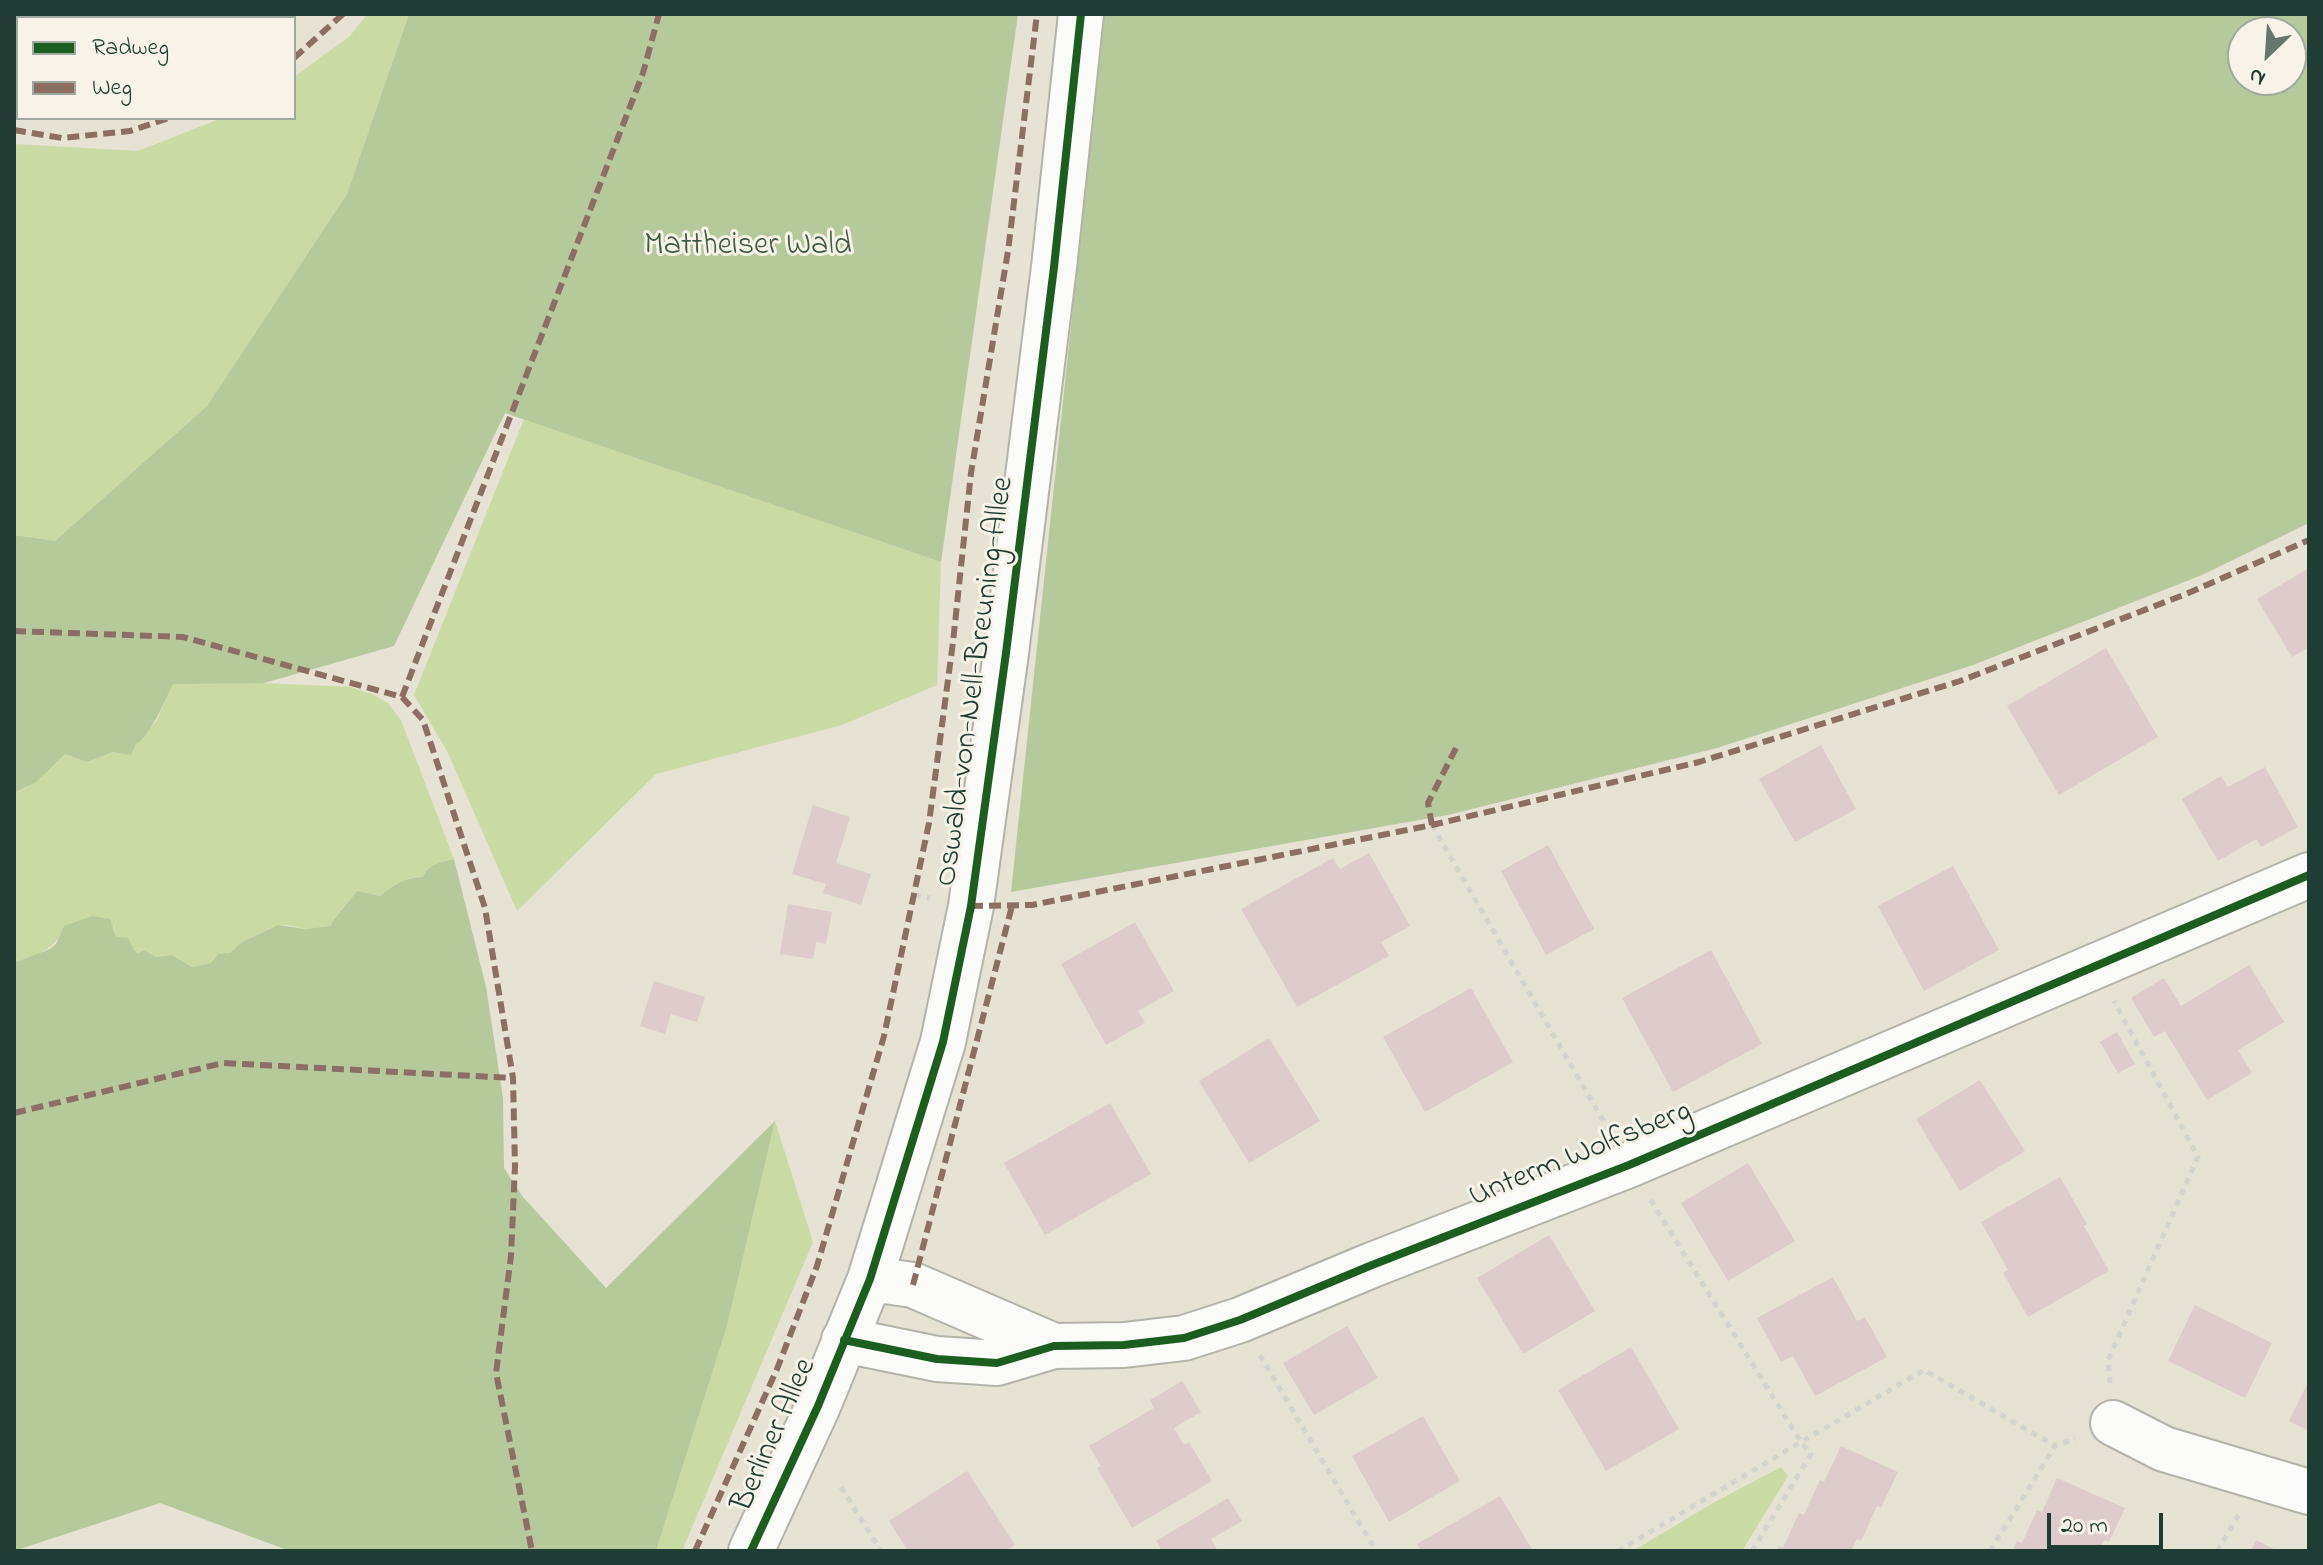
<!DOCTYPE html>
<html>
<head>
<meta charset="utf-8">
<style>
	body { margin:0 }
	#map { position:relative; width:2323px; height:1565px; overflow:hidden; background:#e6e2d4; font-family:"Indie Flower",sans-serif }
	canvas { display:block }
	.frame { position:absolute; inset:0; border:16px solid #1f3d34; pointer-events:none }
	.legend { position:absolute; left:16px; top:16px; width:280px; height:104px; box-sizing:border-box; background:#f7f3e8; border:2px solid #a1aaa0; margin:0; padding:10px 14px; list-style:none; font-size:24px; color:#1f3d34 }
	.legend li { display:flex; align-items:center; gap:16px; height:40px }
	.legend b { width:40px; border:2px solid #a1aaa0 }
	.north { position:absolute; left:2227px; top:16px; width:80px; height:80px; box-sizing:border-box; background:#f7f3e8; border:2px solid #a1aaa0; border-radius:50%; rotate:205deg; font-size:22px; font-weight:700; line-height:32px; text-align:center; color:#1f3d34 }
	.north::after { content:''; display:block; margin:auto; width:28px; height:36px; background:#65776c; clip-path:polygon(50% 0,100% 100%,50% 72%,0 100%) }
	.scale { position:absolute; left:2047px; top:1513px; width:116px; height:36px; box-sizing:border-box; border:4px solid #1f3d34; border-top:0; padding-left:10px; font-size:24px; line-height:28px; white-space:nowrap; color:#1f3d34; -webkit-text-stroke:6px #f7f3e8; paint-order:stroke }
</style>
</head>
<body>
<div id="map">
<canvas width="2323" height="1565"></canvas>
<div class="frame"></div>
<ul class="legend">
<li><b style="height:10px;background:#1b5e20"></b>Radweg</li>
<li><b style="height:10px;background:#8d6e63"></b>Weg</li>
</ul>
<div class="north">N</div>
<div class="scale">20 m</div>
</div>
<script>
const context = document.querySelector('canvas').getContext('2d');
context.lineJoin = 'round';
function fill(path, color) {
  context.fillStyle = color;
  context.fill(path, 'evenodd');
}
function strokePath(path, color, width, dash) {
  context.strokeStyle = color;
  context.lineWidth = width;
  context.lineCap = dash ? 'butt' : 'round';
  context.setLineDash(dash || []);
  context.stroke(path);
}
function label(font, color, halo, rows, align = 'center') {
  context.font = font + ' "Indie Flower",sans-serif';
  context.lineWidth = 6;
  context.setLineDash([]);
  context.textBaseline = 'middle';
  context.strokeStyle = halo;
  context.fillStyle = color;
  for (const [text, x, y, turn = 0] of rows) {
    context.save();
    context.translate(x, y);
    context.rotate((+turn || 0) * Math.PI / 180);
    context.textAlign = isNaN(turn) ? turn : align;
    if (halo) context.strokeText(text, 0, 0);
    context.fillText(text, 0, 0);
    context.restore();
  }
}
const green = new Path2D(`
	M 367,14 L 409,14 L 347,194 L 207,406 L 55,541 L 14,535 L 14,144 L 138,151 L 222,118 L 294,118 L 294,77 L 350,36 Z
	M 524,419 L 941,562 L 937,685 L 842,725 L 656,774 L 517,911 L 448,753 L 414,695 Z
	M 173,683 L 264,683 L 351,687 L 374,695 L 388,703 L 401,720 L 454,859 L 435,864 L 423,877 C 407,877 392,885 380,896 L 357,892 C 348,904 337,912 330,926 L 305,929 L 287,925 L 271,928 L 242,942 L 230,953 L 211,963 L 192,967 L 172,955 L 156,957 L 144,950 L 139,953 L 116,938 L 114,927 L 60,934 C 54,950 30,958 14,963 L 14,793 L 24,789 L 65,754 L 87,762 L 113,752 L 131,754 L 136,744 L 157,720 Z
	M 775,1121 L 813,1242 L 682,1551 L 656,1551 L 727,1326 Z
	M 1781,1467 L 1788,1476 L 1742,1551 L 1633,1551 L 1713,1503 Z`);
const forest = new Path2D(`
	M 409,14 L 1018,14 L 941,562 L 505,413 L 394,646 L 264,683 L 173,684 C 165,700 151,735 136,744 L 131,755 L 113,752 L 87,762 L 65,754 L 36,782 L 14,793 L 14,535 L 55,541 L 207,406 L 347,194 Z
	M 1104,14 L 2309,14 L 2309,523 L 2202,575 L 1973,665 L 1717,748 L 1448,815 L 1011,892 ZM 2243,32 L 2291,32 L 2291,80 L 2243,80 Z
	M 454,859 L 486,987 L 503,1098 L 504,1168 L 523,1197 L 606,1288 L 775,1121 L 727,1326 L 656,1551 L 290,1551 L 160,1503 L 14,1551 L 14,963 L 50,949 L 56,944 L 64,926 L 92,916 L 110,919 L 116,937 L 128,938 L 134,950 L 138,953 L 144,950 L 156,957 L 172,955 L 192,967 L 211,963 L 218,954 L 230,953 L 242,942 L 278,925 L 305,929 L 330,926 C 337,913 348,904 357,891 L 380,896 C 392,885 407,877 423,877 C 428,864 442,862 454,859 Z`);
const building = new Path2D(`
	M 57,14 L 121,14 L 117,18 L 61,18 Z
	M 2309,568 L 2309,647 L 2292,657 L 2257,599 Z
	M 2106,648 L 2158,737 L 2059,795 L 2007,706 Z
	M 1821,745 L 1856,809 L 1795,842 L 1759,779 Z
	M 2265,767 L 2298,827 L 2261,847 L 2256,839 L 2218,861 L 2182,799 L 2221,776 L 2228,787 Z
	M 813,805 L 850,817 L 836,863 L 871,874 L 861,905 L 823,893 L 826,884 L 792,874 Z
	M 1548,845 L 1594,929 L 1546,955 L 1501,871 Z
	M 1369,853 L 1410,926 L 1381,942 L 1389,956 L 1297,1007 L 1241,909 L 1333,858 L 1340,869 Z
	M 1953,866 L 1999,950 L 1924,991 L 1878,906 Z
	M 788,904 L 832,912 L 826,944 L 816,942 L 813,959 L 780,954 Z
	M 1135,922 L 1174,991 L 1138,1011 L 1145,1023 L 1106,1045 L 1061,964 Z
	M 1711,950 L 1762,1044 L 1673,1092 L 1622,998 Z
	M 2249,965 L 2284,1022 L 2238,1050 L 2252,1073 L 2207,1100 L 2165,1031 L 2154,1037 L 2131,998 L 2164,978 L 2181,1006 Z
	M 654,981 L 705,997 L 697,1022 L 671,1014 L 665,1034 L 640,1026 Z
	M 1471,988 L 1513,1062 L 1425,1112 L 1383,1037 Z
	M 2117,1032 L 2135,1064 L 2118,1073 L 2100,1042 Z
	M 1269,1038 L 1320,1121 L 1249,1163 L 1199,1081 Z
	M 1980,1080 L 2025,1151 L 1960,1191 L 1916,1119 Z
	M 1110,1103 L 1151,1174 L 1045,1235 L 1004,1163 Z
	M 1748,1163 L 1795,1241 L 1728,1281 L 1681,1203 Z
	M 2060,1177 L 2087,1224 L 2084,1226 L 2109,1271 L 2028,1317 L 2003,1273 L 2008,1270 L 1981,1222 Z
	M 1549,1235 L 1595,1311 L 1523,1354 L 1477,1278 Z
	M 1833,1277 L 1857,1321 L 1865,1317 L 1887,1357 L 1815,1396 L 1793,1356 L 1781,1362 L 1757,1318 Z
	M 2195,1305 L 2272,1343 L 2245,1398 L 2168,1361 Z
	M 1347,1326 L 1378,1378 L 1314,1415 L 1283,1363 Z
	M 1631,1347 L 1679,1429 L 1606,1471 L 1558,1390 Z
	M 2309,1380 L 2309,1431 L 2289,1421 Z
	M 1182,1381 L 1201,1412 L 1174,1428 L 1184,1445 L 1189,1442 L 1212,1481 L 1132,1528 L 1097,1468 L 1101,1466 L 1089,1446 L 1154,1408 L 1150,1400 Z
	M 1423,1416 L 1460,1481 L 1389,1522 L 1352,1456 Z
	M 1841,1446 L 1898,1472 L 1881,1508 L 1877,1506 L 1861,1541 L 1857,1539 L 1851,1551 L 1777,1551 L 1779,1546 L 1783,1548 L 1799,1513 L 1804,1515 L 1820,1480 L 1824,1482 Z
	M 967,1471 L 1015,1545 L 1006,1551 L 908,1551 L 889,1521 Z
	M 2057,1478 L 2125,1508 L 2109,1542 L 2104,1540 L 2099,1551 L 2012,1551 L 2017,1541 L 2022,1543 L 2037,1510 L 2042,1512 Z
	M 1500,1496 L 1533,1551 L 1421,1551 L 1417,1544 Z
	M 1228,1498 L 1242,1521 L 1211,1539 L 1218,1551 L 1162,1551 L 1156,1541 Z
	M 2256,1540 L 2278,1551 L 2251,1551 Z`);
const path = new Path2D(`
	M 1432,825 L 1608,1129
	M 915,895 L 930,898
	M 1260,1355 L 1376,1551
	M 2110,1383 L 2108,1360 L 2198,1157 L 2114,1001
	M 841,1487 L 881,1551
	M 1618,1551 L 1801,1442 L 1650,1199
	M 1752,1551 L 1811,1454 L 1801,1442 L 1924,1370 L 2055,1446
	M 1990,1551 L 2055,1446 L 2075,1439
	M 2217,1551 L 2239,1514`);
const minor = new Path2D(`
	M 870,1279 L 913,1285 L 1054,1346
	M 844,1340 L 937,1359 L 997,1363 L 1054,1346 L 1124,1345 L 1184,1338 L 1240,1320 L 1372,1265 L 1629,1165 L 2309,875
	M 2113,1423 L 2164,1449 L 2309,1492
	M 751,1551 L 818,1406 L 870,1279 L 943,1042 L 971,906 L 1006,653 L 1054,267 L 1081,14`);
const quiet = new Path2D(`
	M 294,58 L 343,14
	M 14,130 L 62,138 L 130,131 L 169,118
	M 14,631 L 183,637 L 402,697 L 423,720 L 485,908 L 513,1078 L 515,1166 L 511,1256 L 496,1373 L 532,1551
	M 402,697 L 643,73 L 659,14
	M 1432,825 L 1428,803 L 1456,748
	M 971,906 L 1032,905 L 1432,825 L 1699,762 L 1960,681 L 2186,594 L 2309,540
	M 14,1113 L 223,1063 L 513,1078
	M 913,1285 L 1012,906
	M 695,1551 L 777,1369 L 817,1266 L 884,1036 L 929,823 L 953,642 L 971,473 L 1008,251 L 1037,14`);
const cycleway = new Path2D(`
	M 844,1340 L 937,1359 L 997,1363 L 1054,1346 L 1124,1345 L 1184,1338 L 1240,1320 L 1372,1265 L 1629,1165 L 2309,875
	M 751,1551 L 818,1406 L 870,1279 L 943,1042 L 971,906 L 1006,653 L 1054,267 L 1081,14`);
const parkNames = [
	["Mattheiser Wald",748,248]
];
const streetNames = [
	["Oswald-von-Nell-Breuning-Allee",977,682,-82],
	["Unterm Wolfsberg",1581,1156,-22],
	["Berliner Allee",776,1436,-66]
];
fill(green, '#cadaa3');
fill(forest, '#b6c99a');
fill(building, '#dccbca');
strokePath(minor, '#b2b3a9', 48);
strokePath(path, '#d2d4cf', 5, [6, 6]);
strokePath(minor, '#fbfbf9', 44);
strokePath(quiet, '#8d6e63', 6, [12, 6]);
strokePath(cycleway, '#1b5e20', 8);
label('32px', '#3d5b42', '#f7f3e8', parkNames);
label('32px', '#1f3d34', '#f7f3e8', streetNames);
</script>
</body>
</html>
